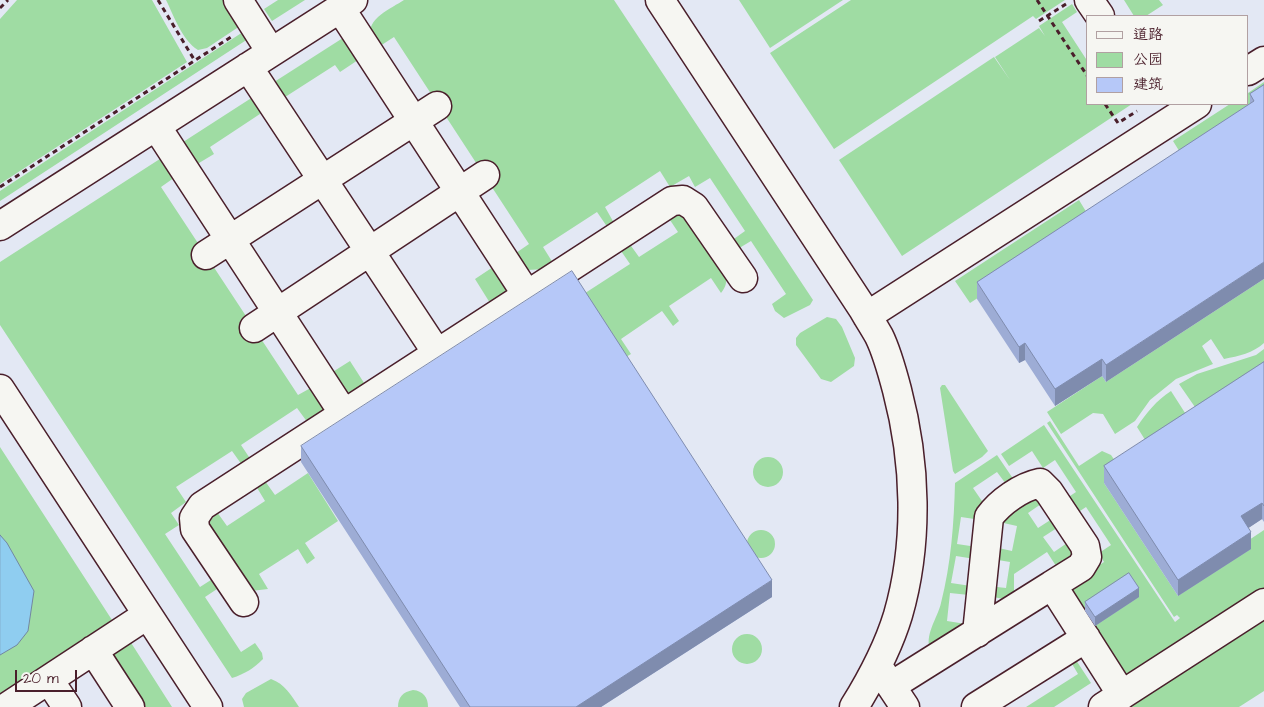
<!DOCTYPE html>
<html>
<head>
<meta charset="utf-8">
<style>
	body { margin:0 }
	#map { position:relative; width:1264px; height:707px; overflow:hidden; background:#e3e8f4; font-family:"Architects Daughter","LXGW WenKai TC",sans-serif }
	canvas { display:block }
	.legend { position:absolute; left:1086px; top:15px; width:162px; height:90px; box-sizing:border-box; background:#f6f6f2; border:1px solid #b1a0a2; margin:0; padding:6px 9px; list-style:none; font-size:15px; color:#4a1f2b }
	.legend li { display:flex; align-items:center; gap:10px; height:25px }
	.legend b { width:25px; border:1px solid #b1a0a2 }
	.scale { position:absolute; left:15px; top:670px; width:62px; height:22px; box-sizing:border-box; border:2px solid #4a1f2b; border-top:0; padding-left:6px; font-size:15px; line-height:18px; white-space:nowrap; color:#4a1f2b; -webkit-text-stroke:4px #f6f6f2; paint-order:stroke }
</style>
</head>
<body>
<div id="map">
<canvas width="1264" height="707"></canvas>
<ul class="legend">
<li><b style="height:6px;background:#f6f6f2"></b>道路</li>
<li><b style="height:14px;background:#9fdca3"></b>公园</li>
<li><b style="height:14px;background:#b6c8f8"></b>建筑</li>
</ul>
<div class="scale">20 m</div>
</div>
<script>
const context = document.querySelector('canvas').getContext('2d');
context.lineJoin = 'round';
function fill(path, color) {
  context.fillStyle = color;
  context.fill(path, 'evenodd');
}
function strokePath(path, color, width, dash) {
  context.strokeStyle = color;
  context.lineWidth = width;
  context.lineCap = dash ? 'butt' : 'round';
  context.setLineDash(dash || []);
  context.stroke(path);
}
const green = new Path2D(`
	M 17,0 L 152,0 L 187,62 L 0,184 L 0,19 Z
	M 166,0 L 229,0 L 240,26 L 207,48 L 198,50 C 182,40 174,16 166,0 Z
	M 278,0 L 305,0 L 272,21 L 264,9 Z
	M 404,0 L 614,0 L 813,300 L 810,305 L 784,318 L 775,311 L 772,304 L 786,294 L 751,241 L 736,250 L 731,241 L 745,231 L 710,178 L 695,187 L 689,176 L 670,187 L 660,171 L 605,207 L 614,223 L 608,228 L 597,212 L 543,247 L 553,263 L 546,269 L 527,270 L 513,255 L 529,244 L 394,37 L 377,48 C 375,45 372,41 371,37 C 365,19 392,8 404,0 Z
	M 739,0 L 843,0 L 770,48 Z
	M 851,0 L 1065,0 L 1036,19 L 1033,16 L 834,149 L 770,53 Z
	M 1124,0 L 1159,0 L 1163,5 L 1146,16 L 1134,16 Z
	M 1072,4 L 1077,12 L 1062,22 L 1088,62 L 1088,104 L 1132,104 L 902,256 L 839,160 L 994,57 L 1010,80 L 995,57 L 1039,28 L 1045,36 L 1039,26 Z
	M 246,30 L 251,37 L 0,201 L 0,191 Z
	M 346,36 L 361,58 L 340,72 L 335,65 L 282,99 L 271,84 Z
	M 1264,82 L 1264,102 L 1186,162 L 1173,141 L 1230,104 L 1248,104 L 1248,93 Z
	M 256,95 L 266,110 L 210,147 L 214,154 L 194,166 L 180,144 Z
	M 166,155 L 178,175 L 161,187 L 298,395 L 316,385 L 328,409 L 308,423 L 297,408 L 241,445 L 251,460 L 242,465 L 232,451 L 176,487 L 186,502 L 171,513 L 179,525 L 165,534 L 200,587 L 214,578 L 220,587 L 205,597 L 241,652 L 255,643 L 262,653 L 263,659 C 254,668 245,674 232,678 L 0,325 L 0,262 Z
	M 1079,200 L 1093,223 L 970,303 L 955,281 Z
	M 675,214 L 685,215 L 726,273 C 727,282 726,287 721,293 L 711,278 L 669,306 L 679,321 L 673,326 L 662,311 L 621,339 L 631,354 L 619,361 L 579,297 L 630,264 L 619,248 L 629,243 L 639,257 L 678,232 L 668,217 Z
	M 496,265 L 507,286 L 505,293 L 490,303 L 475,279 Z
	M 1264,279 L 1264,343 C 1253,353 1239,356 1224,359 L 1211,339 L 1202,346 L 1213,364 L 1176,379 L 1150,400 L 1135,421 L 1115,434 L 1103,414 L 1093,413 L 1061,434 L 1047,412 L 1102,376 L 1106,382 Z
	M 827,317 L 836,319 L 842,327 L 855,358 L 854,366 L 831,382 L 821,379 L 796,345 L 796,338 L 800,333 Z
	M 1264,349 L 1264,378 L 1152,451 L 1137,427 C 1147,412 1156,401 1171,391 L 1187,416 L 1197,410 L 1179,384 L 1197,374 L 1256,355 Z
	M 350,361 L 366,386 C 345,399 344,392 331,373 Z
	M 942,385 L 945,385 L 988,451 L 982,457 L 955,474 L 953,471 L 940,388 Z
	M 1050,421 L 1079,466 L 1102,451 L 1111,455 L 1122,471 L 1104,483 L 1178,596 L 1246,542 L 1264,530 L 1264,588 L 1121,681 L 1069,595 L 1073,582 L 1104,562 L 1099,553 L 1111,545 L 1086,507 L 1074,515 L 1064,500 L 1076,492 L 1055,460 L 1043,468 L 1032,451 L 1009,466 L 1001,454 L 1044,425 L 1175,622 L 1180,618 L 1177,615 L 1174,617 L 1047,423 Z
	M 0,447 L 112,620 L 0,694 Z
	M 997,455 L 1016,483 L 1009,488 L 997,472 L 973,488 L 984,504 L 981,520 L 961,517 L 957,544 L 977,547 L 975,559 L 956,556 L 951,583 L 971,586 L 969,595 L 950,593 L 947,621 L 966,624 L 931,651 C 923,637 938,617 941,603 C 951,564 954,523 955,483 Z
	M753 472a15 15 0 1 1 30 0a15 15 0 1 1-30 0Z
	M 308,473 L 338,521 L 305,543 L 315,558 L 307,564 L 298,549 L 259,574 L 268,589 L 251,591 L 208,524 L 217,512 L 227,526 L 265,501 L 256,486 L 265,481 L 275,495 Z
	M 1029,495 L 1044,502 L 1028,513 L 1038,528 L 1055,517 L 1060,526 L 1043,537 L 1054,552 L 1070,541 C 1074,558 1073,559 1058,569 L 1047,552 L 1014,574 L 1014,598 L 1010,600 L 987,596 L 988,586 L 1006,588 L 1010,562 L 992,559 L 994,547 L 1012,551 L 1017,526 L 999,522 Z
	M747 544a14 14 0 1 1 28 0a14 14 0 1 1-28 0Z
	M 1264,612 L 1264,691 L 1239,707 L 1117,707 Z
	M732 649a15 15 0 1 1 30 0a15 15 0 1 1-30 0Z
	M 128,638 L 172,707 L 143,707 L 105,651 Z
	M 1072,654 L 1091,683 L 1054,707 L 1026,707 L 1078,674 L 1068,657 Z
	M 271,679 C 285,684 291,695 299,707 L 244,707 L 242,699 L 246,693 Z
	M 413,690 C 423,691 428,697 428,707 L 398,707 C 398,697 403,692 413,690 Z`);
const water = new Path2D(`
	M 0,535 L 7,543 L 34,591 L 28,631 L 17,645 L 0,655 Z`);
const path = new Path2D(`
	M 158,0 L 195,61
	M 1037,0 L 1088,77
	M 0,8 L 8,0
	M 1039,21 L 1066,4
	M 1105,104 L 1118,123 L 1137,111
	M 0,187 L 234,35`);
const minor = new Path2D(`
	M 238,0 L 271,52
	M 660,0 L 863,309 C 868,318 874,327 879,336 C 887,352 892,371 897,390 C 916,462 919,542 898,615 C 888,648 872,678 854,707
	M 1089,0 L 1100,16
	M 340,8 L 527,295
	M 248,67 L 437,353
	M 1248,71 L 1264,61
	M 156,126 L 344,414
	M 0,226 L 353,0
	M 206,255 L 437,106
	M 867,316 L 1197,104
	M 254,328 L 485,175
	M 0,389 L 208,707
	M 244,602 L 195,529 L 194,518 L 202,506 L 672,201 L 683,200 L 694,207 L 743,278
	M 977,633 L 989,517 C 1000,502 1021,487 1040,483 L 1049,492 L 1085,546 L 1087,557 L 1081,567 L 1052,585
	M 93,650 L 130,707
	M 881,671 L 905,707
	M 49,680 L 67,707
	M 891,686 L 1052,585 L 1122,695
	M 7,707 L 147,615
	M 976,707 L 1086,638
	M 1103,707 L 1264,603`);
const wall = new Path2D(`
	M 1264,85 L 1106,382 L 1102,376 L 1055,406 L 1025,360 L 1019,363 L 977,299 L 977,282 L 1250,104 L 1250,94 Z
	M 1264,362 L 1264,522 L 1262,519 L 1248,528 L 1251,549 L 1178,596 L 1104,483 L 1104,466 Z
	M 301,446 L 772,597 L 601,707 L 460,707 L 301,462 Z
	M 1139,597 L 1095,626 L 1085,611 L 1085,602 Z`);
const shadedWall = new Path2D(`
	M 1264,262 L 1264,279 L 1106,382 L 1106,365 Z
	M 1025,343 L 1025,360 L 1019,363 L 1019,347 Z
	M 1102,359 L 1102,376 L 1055,406 L 1055,389 Z
	M 1262,503 L 1262,519 L 1241,533 L 1241,516 Z
	M 1251,532 L 1251,549 L 1178,596 L 1178,580 Z
	M 772,580 L 772,597 L 601,707 L 576,707 Z
	M 1139,588 L 1139,597 L 1095,626 L 1095,617 Z`);
const building = new Path2D(`
	M 1264,85 L 1264,262 L 1106,365 L 1102,359 L 1055,389 L 1025,343 L 1019,347 L 977,282 L 1254,101 L 1250,94 Z
	M 572,271 L 772,580 L 576,707 L 470,707 L 301,446 Z
	M 1264,362 L 1264,506 L 1262,503 L 1241,516 L 1251,532 L 1178,580 L 1104,466 Z
	M 1129,573 L 1139,588 L 1095,617 L 1085,602 Z`);
fill(green, '#9fdca3');
fill(water, '#8fcdf0');
strokePath(water, '#7387a1', 1);
strokePath(minor, '#4a1f2b', 31);
strokePath(path, '#4a1f2b', 3, [5, 4]);
strokePath(minor, '#f6f6f2', 28);
fill(wall, '#9dacd5');
fill(shadedWall, '#7f8cae');
fill(building, '#b6c8f8');
strokePath(building, '#7f8cae', 1);
</script>
</body>
</html>
